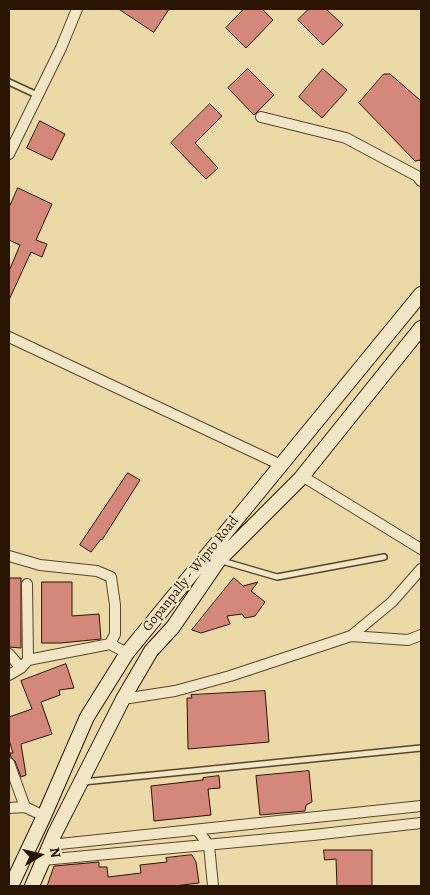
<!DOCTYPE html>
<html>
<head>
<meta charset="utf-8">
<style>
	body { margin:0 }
	#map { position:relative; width:430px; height:895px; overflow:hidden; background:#ecd9a8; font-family:Alegreya,serif }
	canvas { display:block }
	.frame { position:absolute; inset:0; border:10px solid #291401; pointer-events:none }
	.north { position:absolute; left:15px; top:830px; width:50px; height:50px; -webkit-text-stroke:4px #f3e6c6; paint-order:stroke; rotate:81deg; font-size:14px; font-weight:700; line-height:20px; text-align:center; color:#291401 }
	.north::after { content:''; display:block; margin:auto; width:18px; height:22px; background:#291401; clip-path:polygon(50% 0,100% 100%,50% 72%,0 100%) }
</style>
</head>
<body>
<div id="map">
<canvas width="430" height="895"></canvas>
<div class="frame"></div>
<div class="north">N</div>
</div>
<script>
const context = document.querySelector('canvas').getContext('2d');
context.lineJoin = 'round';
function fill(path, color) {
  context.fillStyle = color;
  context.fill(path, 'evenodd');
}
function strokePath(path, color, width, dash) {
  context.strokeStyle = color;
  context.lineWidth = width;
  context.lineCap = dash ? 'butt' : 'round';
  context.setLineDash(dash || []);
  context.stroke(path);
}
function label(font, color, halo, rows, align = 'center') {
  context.font = font + ' Alegreya,serif';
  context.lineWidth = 4.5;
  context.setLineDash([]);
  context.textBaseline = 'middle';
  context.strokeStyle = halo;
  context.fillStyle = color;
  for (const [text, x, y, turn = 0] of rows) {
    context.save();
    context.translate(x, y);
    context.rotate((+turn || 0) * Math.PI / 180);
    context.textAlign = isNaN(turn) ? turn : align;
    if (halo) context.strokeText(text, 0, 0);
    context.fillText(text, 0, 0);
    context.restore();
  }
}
const building = new Path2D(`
	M 119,9 L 169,9 L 154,32 Z
	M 244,9 L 262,9 L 273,20 L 246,48 L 226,28 Z
	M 309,9 L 326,9 L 343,25 L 323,45 L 298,20 Z
	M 248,69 L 274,95 L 254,115 L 228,88 Z
	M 323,69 L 347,90 L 322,118 L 299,97 Z
	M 384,74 L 390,74 L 421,101 L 421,160 L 415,161 L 359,103 Z
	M 210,104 L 222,116 L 195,143 L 218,168 L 206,179 L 171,143 Z
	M 40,121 L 65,134 L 52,160 L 27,148 Z
	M 18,188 L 52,204 L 36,240 L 47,244 L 42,257 L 31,252 L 9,300 L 9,271 L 20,245 L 9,240 L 9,208 Z
	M 128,473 L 140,480 L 102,540 L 101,539 L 91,552 L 80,545 Z
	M 9,578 L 21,578 L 21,648 L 9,647 Z
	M 234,578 L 243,586 L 258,582 L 251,591 L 265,602 L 255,616 L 245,618 L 242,614 L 227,616 L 230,624 L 201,633 L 192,630 Z
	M 42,582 L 72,582 L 72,616 L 99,614 L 101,639 L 61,643 L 42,643 Z
	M 66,664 L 74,688 L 59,690 L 60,695 L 41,702 L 52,734 L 21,744 L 26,775 L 21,777 L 15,761 L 11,757 L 10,753 L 13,753 L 9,740 L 9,717 L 32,709 L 21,681 Z
	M 265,691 L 269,742 L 188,749 L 187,698 L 192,698 L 191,695 Z
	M 309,771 L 312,802 L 306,805 L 305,811 L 260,815 L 256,776 Z
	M 219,776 L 220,788 L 208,789 L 211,815 L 154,821 L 151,786 L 203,780 L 203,778 Z
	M 324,850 L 372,850 L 372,886 L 337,886 L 336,859 L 325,860 Z
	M 192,855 L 196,862 L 199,883 L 174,886 L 47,886 L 54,866 L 99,862 L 99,867 L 107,867 L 108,877 L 141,873 L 140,865 L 167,862 L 166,858 Z`);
const lane = new Path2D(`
	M 9,82 L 37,95
	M 222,561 L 277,577 L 384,557
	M 83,782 L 421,748`);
const street = new Path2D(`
	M 261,117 L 346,138 L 417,176 L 421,181
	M 9,154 L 61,48 L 77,9
	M 9,337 L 281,465
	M 302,476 L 421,549
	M 9,556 L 40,565 L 97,571 L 111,577 L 115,605 L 115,634 L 110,644
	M 27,584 L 28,660
	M 351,636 L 408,640 L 421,635
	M 9,654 L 21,668
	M 9,675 L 21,668 L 28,660 L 110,644 L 127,653
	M 123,699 L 175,691 L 230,676 L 351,636 L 392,602 L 421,569
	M 9,763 L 25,807
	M 9,808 L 25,807 L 44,816
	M 197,830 L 209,845 L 213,886
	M 50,845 L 421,806
	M 43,860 L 313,835 L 421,823`);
const secondary = new Path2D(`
	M 11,886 L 44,816 L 87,717 L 127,653 L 421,294
	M 32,886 L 55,833 L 123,699 L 151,651 L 173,627 L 219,560 L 300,479 L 421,328`);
const streetNames = [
	["Gopanpally - Wipro Road",191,574,-51]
];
fill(building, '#d4887b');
strokePath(building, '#291401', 1);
strokePath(lane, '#5a452b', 8);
strokePath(street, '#5a452b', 12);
strokePath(secondary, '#291401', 16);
strokePath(lane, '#f3e6c6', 5);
strokePath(street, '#f3e6c6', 10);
strokePath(secondary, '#f3e6c6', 14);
label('14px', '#291401', '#f3e6c6', streetNames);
</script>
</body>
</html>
